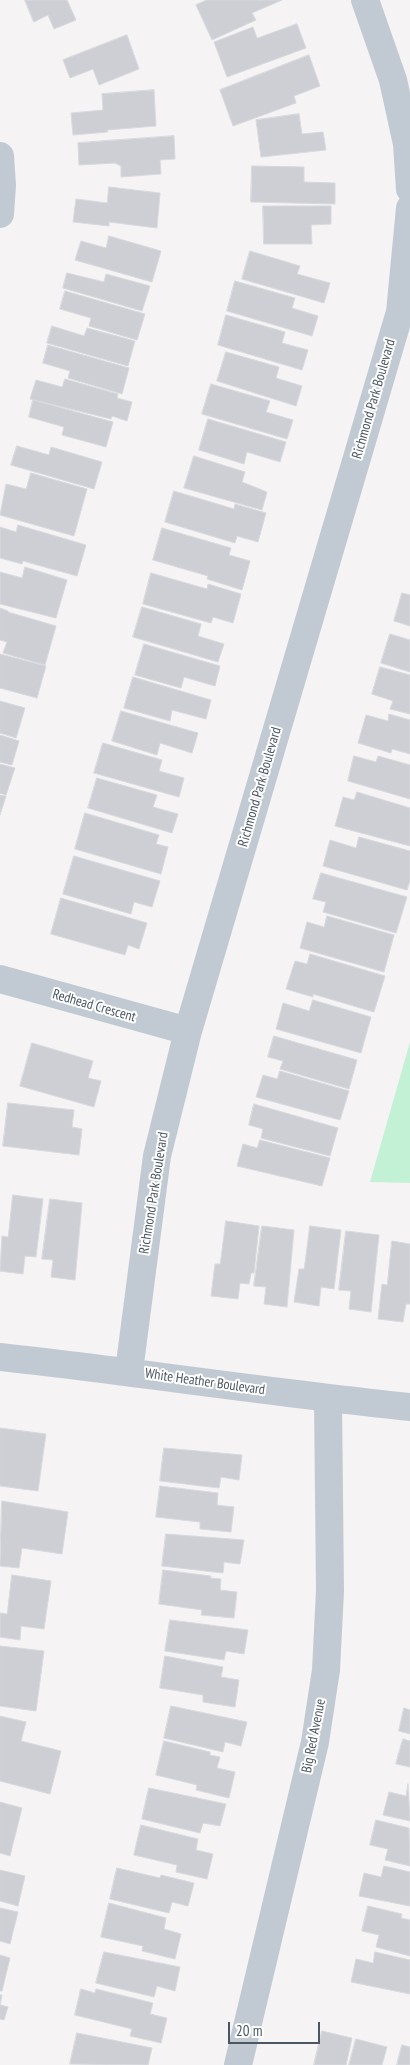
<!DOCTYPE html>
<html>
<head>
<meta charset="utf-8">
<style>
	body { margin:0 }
	#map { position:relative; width:410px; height:2065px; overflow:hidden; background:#f5f3f3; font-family:"PT Sans Narrow",sans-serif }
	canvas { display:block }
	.scale { position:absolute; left:228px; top:2022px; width:92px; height:22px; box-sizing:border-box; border:2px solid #4a5661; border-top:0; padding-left:6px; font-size:15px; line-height:18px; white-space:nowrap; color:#4a5661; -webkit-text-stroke:4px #fff; paint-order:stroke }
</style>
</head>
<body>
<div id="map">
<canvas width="410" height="2065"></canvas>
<div class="scale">20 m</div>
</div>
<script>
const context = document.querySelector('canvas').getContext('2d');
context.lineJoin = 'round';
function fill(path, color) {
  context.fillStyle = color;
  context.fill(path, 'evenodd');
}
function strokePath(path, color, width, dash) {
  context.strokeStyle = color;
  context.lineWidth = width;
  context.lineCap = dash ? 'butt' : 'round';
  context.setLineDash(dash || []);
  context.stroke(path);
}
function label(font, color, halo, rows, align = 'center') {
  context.font = font + ' "PT Sans Narrow",sans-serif';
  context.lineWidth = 4;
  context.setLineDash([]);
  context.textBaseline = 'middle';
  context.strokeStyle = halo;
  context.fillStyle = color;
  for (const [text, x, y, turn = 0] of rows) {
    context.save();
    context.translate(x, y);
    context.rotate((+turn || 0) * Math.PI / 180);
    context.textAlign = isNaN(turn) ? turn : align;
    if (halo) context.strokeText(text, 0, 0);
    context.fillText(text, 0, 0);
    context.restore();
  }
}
const green = new Path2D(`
	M 410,1042 L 410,1183 L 370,1182 Z`);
const building = new Path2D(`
	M 25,0 L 67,0 L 76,20 L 54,29 L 48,15 L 34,22 Z
	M 207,0 L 282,0 L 252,13 L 256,20 L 212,40 L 196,5 Z
	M 297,24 L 306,48 L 227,77 L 214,42 L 253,27 L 257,38 Z
	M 127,35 L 139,69 L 99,85 L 93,69 L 70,78 L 63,60 Z
	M 309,55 L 320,86 L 294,96 L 296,103 L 233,126 L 220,90 Z
	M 154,90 L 156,126 L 107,130 L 108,132 L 73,135 L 71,113 L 103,110 L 102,94 Z
	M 299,114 L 302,134 L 323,132 L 326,150 L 261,157 L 256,120 Z
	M 174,136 L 175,159 L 160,160 L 161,174 L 121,177 L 121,166 L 115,163 L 79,165 L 78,143 Z
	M 252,166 L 304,167 L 304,182 L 335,183 L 335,204 L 251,202 Z
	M 109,187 L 160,193 L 157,228 L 109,222 L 109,226 L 73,222 L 76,199 L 107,203 Z
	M 263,206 L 331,206 L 331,224 L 311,225 L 312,244 L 264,244 Z
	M 109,236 L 161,251 L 152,282 L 75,260 L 81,241 L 106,248 Z
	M 250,251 L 300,266 L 297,274 L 330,283 L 324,303 L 242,279 Z
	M 67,273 L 104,282 L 106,274 L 150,286 L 142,311 L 63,288 Z
	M 235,281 L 295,298 L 292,308 L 318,316 L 312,336 L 227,311 Z
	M 65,291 L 145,314 L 137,340 L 89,326 L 91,318 L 60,309 Z
	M 226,315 L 285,332 L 282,343 L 308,350 L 302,370 L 218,345 Z
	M 52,326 L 84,336 L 87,328 L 135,341 L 128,366 L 47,343 Z
	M 48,345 L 129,368 L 122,394 L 68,378 L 70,371 L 43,363 Z
	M 226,352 L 279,367 L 276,378 L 302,386 L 296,406 L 217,381 Z
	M 65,379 L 118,394 L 117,398 L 132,402 L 127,421 L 112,416 L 111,419 L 30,399 L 36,380 L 62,387 Z
	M 211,384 L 270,401 L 266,412 L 293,420 L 287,439 L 202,414 Z
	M 33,400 L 113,422 L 106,447 L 62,435 L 64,427 L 29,417 Z
	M 208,419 L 286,442 L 280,462 L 247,452 L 244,464 L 199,450 Z
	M 17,446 L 49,455 L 51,447 L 102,462 L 94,489 L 11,465 Z
	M 194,456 L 245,472 L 242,482 L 267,492 L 262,510 L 184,488 Z
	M 31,473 L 87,489 L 74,536 L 0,515 L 6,484 L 26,489 Z
	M 174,491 L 234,509 L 235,504 L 266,513 L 258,542 L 237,536 L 235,543 L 165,522 Z
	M 18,525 L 86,545 L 77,576 L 23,561 L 22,564 L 0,558 L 0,527 L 16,532 Z
	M 162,528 L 231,548 L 229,555 L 250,561 L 242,590 L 207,579 L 208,576 L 153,560 Z
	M 25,567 L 67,580 L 56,618 L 0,604 L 0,572 L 22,578 Z
	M 151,573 L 207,589 L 208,584 L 241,594 L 233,623 L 213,617 L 211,623 L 143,604 Z
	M 402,593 L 410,595 L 410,626 L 394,621 Z
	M 142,607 L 201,624 L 198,636 L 224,644 L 218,662 L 133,637 Z
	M 0,608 L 8,611 L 8,612 L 56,626 L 45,665 L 3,653 L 7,642 L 0,640 Z
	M 390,634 L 410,640 L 410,672 L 381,663 Z
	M 144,644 L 220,666 L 215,686 L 184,677 L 181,688 L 135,675 Z
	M 0,654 L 46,666 L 37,698 L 0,688 Z
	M 380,667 L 410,675 L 410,714 L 390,709 L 393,701 L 372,694 Z
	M 133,677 L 211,700 L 206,719 L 172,710 L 170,721 L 124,708 Z
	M 0,701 L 25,708 L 16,738 L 0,733 Z
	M 121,711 L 198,733 L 192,753 L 160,743 L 157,755 L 112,741 Z
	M 389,714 L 410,720 L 410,754 L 392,749 L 391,753 L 358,743 L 366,715 L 388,721 Z
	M 0,735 L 19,741 L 12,765 L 0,762 Z
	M 103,743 L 162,760 L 159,771 L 184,778 L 179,797 L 94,773 Z
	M 354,756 L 376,762 L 378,756 L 410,765 L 410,799 L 348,781 Z
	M 0,764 L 15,768 L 6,795 L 0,793 Z
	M 97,778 L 157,795 L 153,807 L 178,814 L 172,833 L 88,808 Z
	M 357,792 L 410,808 L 410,846 L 335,826 L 343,797 L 354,800 Z
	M 0,795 L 6,796 L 0,815 Z
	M 85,813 L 159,835 L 156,844 L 168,847 L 161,874 L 75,849 Z
	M 359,837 L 410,851 L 410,880 L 407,890 L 323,866 L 330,840 L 356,848 Z
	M 74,856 L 160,881 L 152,907 L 134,902 L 131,914 L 63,894 Z
	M 321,873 L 407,897 L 396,933 L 323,912 L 326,902 L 313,899 Z
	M 61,898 L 147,923 L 139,949 L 128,945 L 125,955 L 51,934 Z
	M 327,916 L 394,935 L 384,972 L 300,948 L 307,922 L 324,927 Z
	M 310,954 L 385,976 L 374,1012 L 313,994 L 313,997 L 286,989 L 295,961 L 307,964 Z
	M 313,1000 L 371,1017 L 361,1053 L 276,1029 L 283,1003 L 309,1011 Z
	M 274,1036 L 357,1060 L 349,1089 L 280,1069 L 283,1061 L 268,1057 Z
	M 32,1043 L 93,1061 L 88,1078 L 101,1081 L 94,1107 L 20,1086 Z
	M 280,1071 L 349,1091 L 340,1120 L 256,1097 L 263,1075 L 277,1079 Z
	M 8,1103 L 74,1110 L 72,1127 L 82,1129 L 79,1155 L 3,1146 Z
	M 254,1104 L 338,1128 L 330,1156 L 261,1138 L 263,1129 L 249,1125 Z
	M 260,1140 L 330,1158 L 322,1186 L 237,1166 L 243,1144 L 257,1148 Z
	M 13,1195 L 43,1199 L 36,1257 L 25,1256 L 23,1274 L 0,1271 L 2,1236 L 8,1237 Z
	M 50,1199 L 82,1203 L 75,1280 L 51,1277 L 53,1260 L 42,1259 Z
	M 226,1221 L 259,1226 L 254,1273 L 251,1273 L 249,1284 L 240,1283 L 238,1299 L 211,1296 L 215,1264 L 220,1264 Z
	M 262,1226 L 294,1230 L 287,1307 L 264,1304 L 266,1287 L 254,1286 Z
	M 310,1226 L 341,1230 L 334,1289 L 321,1287 L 319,1306 L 294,1302 L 299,1269 L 304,1269 Z
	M 346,1231 L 379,1235 L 371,1312 L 349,1309 L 351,1291 L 339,1290 Z
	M 392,1241 L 410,1244 L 410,1304 L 406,1304 L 403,1322 L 378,1319 L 382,1284 L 387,1285 Z
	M 0,1428 L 46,1434 L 38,1491 L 0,1486 Z
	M 164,1448 L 242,1455 L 239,1480 L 221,1477 L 219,1488 L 160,1481 Z
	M 160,1486 L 218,1493 L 217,1505 L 234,1507 L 231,1532 L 200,1529 L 200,1522 L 156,1517 Z
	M 2,1501 L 68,1512 L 62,1554 L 22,1548 L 19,1568 L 0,1566 Z
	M 166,1534 L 244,1540 L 240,1564 L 224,1562 L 223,1573 L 162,1566 Z
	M 163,1570 L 211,1576 L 210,1578 L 221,1579 L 220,1590 L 237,1592 L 234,1618 L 201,1615 L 202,1610 L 159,1604 Z
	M 12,1575 L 51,1581 L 44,1629 L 21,1626 L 20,1640 L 0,1637 L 0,1613 L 7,1614 Z
	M 170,1620 L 248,1630 L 244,1654 L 226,1651 L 224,1660 L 165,1651 Z
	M 0,1646 L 44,1651 L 36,1711 L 0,1706 Z
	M 165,1656 L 223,1667 L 221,1677 L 239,1680 L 235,1707 L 203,1702 L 203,1695 L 160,1688 Z
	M 171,1706 L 247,1722 L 241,1746 L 225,1742 L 223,1752 L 164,1738 Z
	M 404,1708 L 410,1710 L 410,1734 L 399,1731 Z
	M 0,1716 L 26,1722 L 21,1741 L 61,1751 L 50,1794 L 0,1781 Z
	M 403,1739 L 410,1741 L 410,1767 L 396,1764 Z
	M 164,1741 L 210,1752 L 210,1755 L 220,1757 L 217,1768 L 235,1772 L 229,1798 L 196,1790 L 197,1785 L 156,1775 Z
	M 408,1784 L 410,1821 L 383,1815 L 389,1792 L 406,1796 Z
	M 149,1788 L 226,1804 L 220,1826 L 203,1823 L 200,1833 L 142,1819 Z
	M 0,1802 L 22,1808 L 10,1856 L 0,1853 Z
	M 376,1820 L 409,1828 L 410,1866 L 385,1860 L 388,1849 L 370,1845 Z
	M 141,1825 L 198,1839 L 196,1850 L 213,1854 L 207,1879 L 176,1872 L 177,1865 L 134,1855 Z
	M 384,1866 L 410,1872 L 410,1906 L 359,1896 L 364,1873 L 381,1877 Z
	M 117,1868 L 160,1878 L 161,1875 L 194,1883 L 188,1906 L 172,1902 L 169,1913 L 110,1899 Z
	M 0,1870 L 25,1876 L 18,1906 L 0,1901 Z
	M 109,1903 L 166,1918 L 164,1929 L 181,1934 L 175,1959 L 142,1951 L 143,1946 L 101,1937 Z
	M 368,1906 L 402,1914 L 401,1918 L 410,1920 L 410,1956 L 376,1947 L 379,1935 L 362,1931 Z
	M 0,1908 L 18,1912 L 10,1944 L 0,1941 Z
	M 104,1952 L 180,1967 L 175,1991 L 157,1986 L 154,1997 L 96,1983 Z
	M 375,1952 L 410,1960 L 410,1994 L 351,1982 L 356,1959 L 373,1963 Z
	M 0,1955 L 10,1958 L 2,1991 L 0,1991 Z
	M 81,1989 L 95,1993 L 96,1989 L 153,2003 L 150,2014 L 167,2018 L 161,2043 L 130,2036 L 132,2029 L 75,2015 Z
	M 0,1995 L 2,1995 L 0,2005 L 8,2007 L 4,2020 L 0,2019 Z
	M 322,2031 L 352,2038 L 346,2065 L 314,2065 Z
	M 77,2033 L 152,2048 L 148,2065 L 70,2064 Z
	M 356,2039 L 387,2047 L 382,2065 L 349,2065 Z
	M 402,2045 L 410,2047 L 410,2065 L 397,2065 Z`);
const minor = new Path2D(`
	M 365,0 L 393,80 L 407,144 L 410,189
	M 0,156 L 2,185 L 0,214
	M 0,979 L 188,1031
	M 0,1357 C 137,1372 273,1393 410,1407
	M 129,1371 L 157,1156 L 188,1031 L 400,312 L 410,208
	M 238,2065 L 315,1742 L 326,1670 L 330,1591 L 328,1399`);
const streetNames = [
	["Richmond Park Boulevard",374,399,-74],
	["Richmond Park Boulevard",260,787,-74],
	["Redhead Crescent",94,1006,16],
	["Richmond Park Boulevard",154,1193,-81],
	["White Heather Boulevard",205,1382,8],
	["Big Red Avenue",314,1736,-79]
];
fill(green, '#c3f1d5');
fill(building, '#cdcfd5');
strokePath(building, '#d7d9de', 1);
strokePath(minor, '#c1cad2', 28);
label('14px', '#4a5661', '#fff', streetNames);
</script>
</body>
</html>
